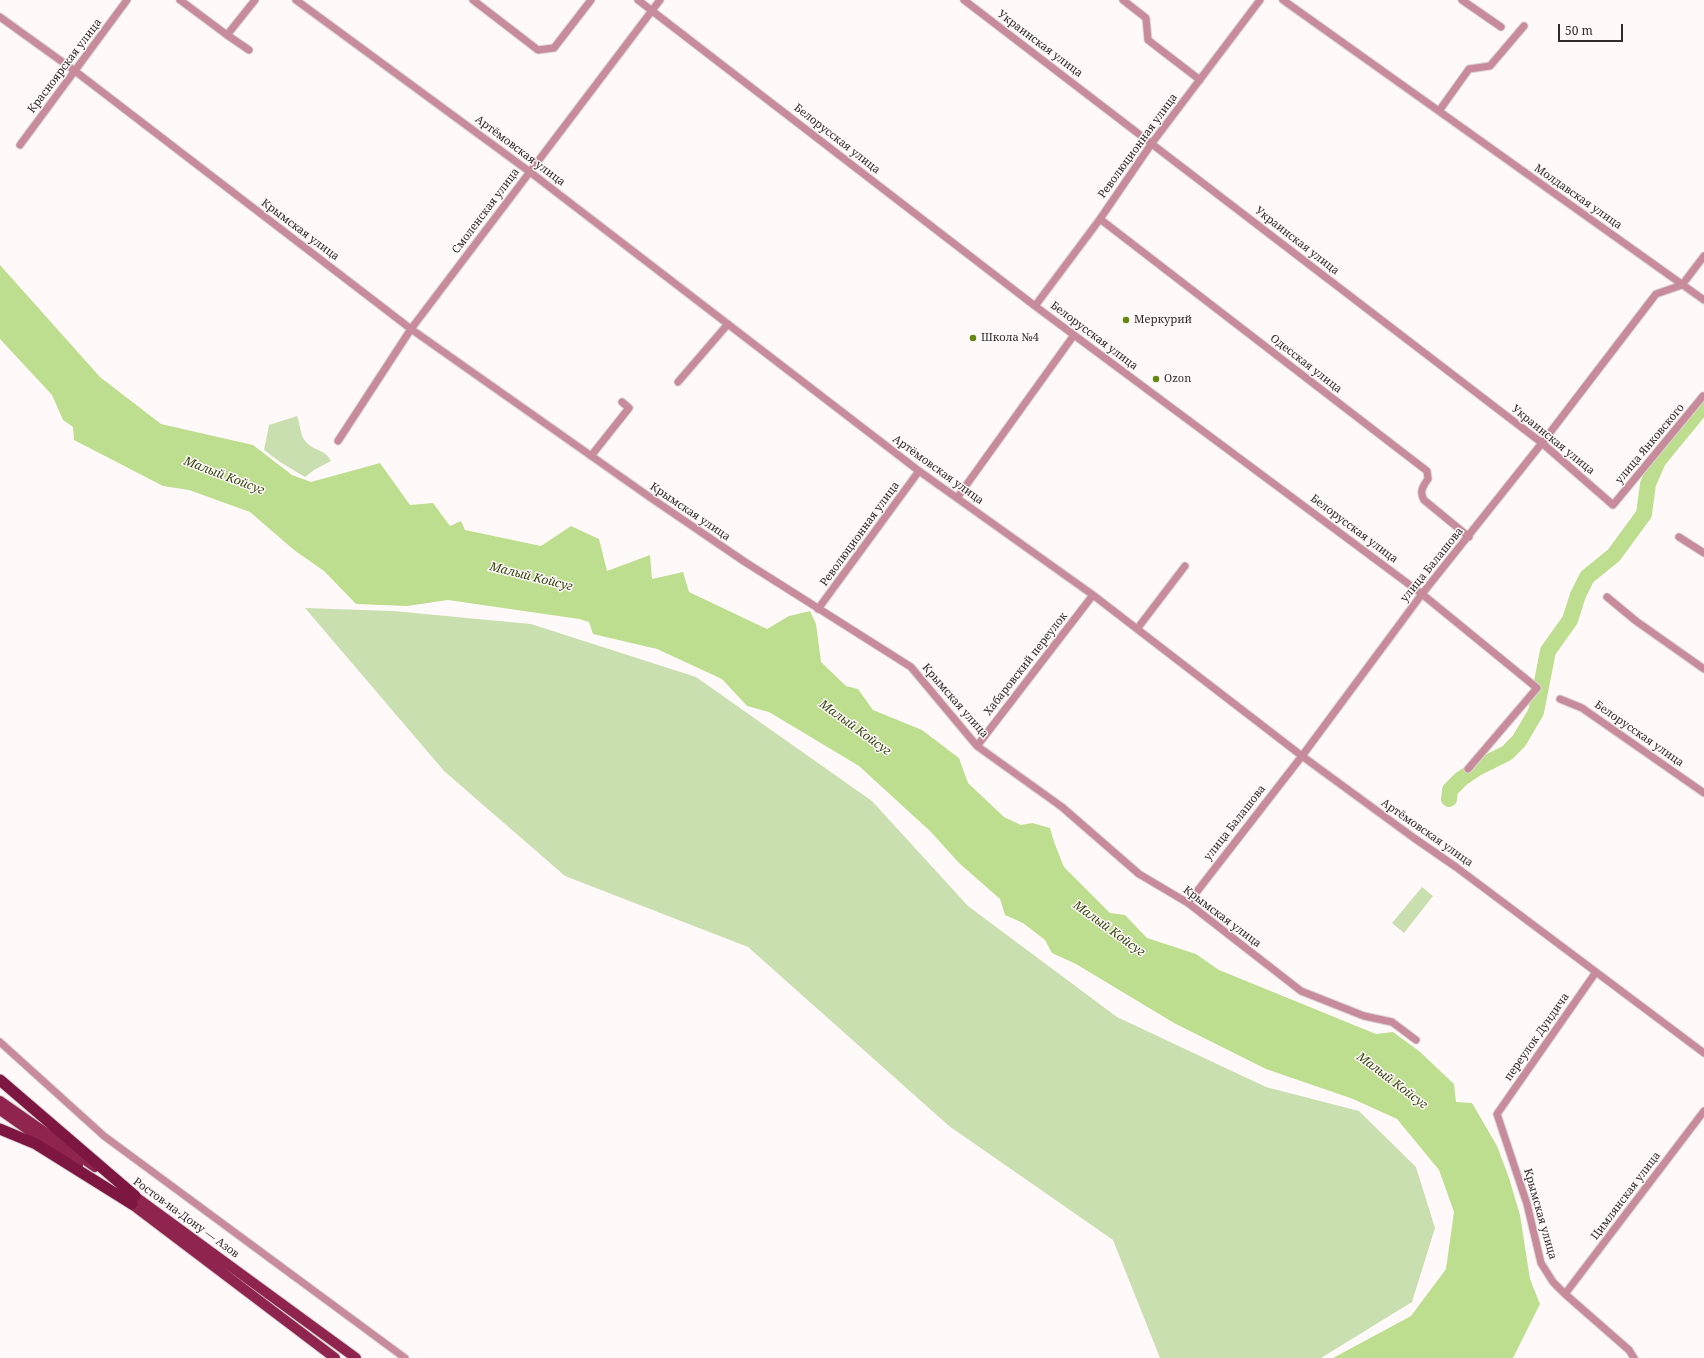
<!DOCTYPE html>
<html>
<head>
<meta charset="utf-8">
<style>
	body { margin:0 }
	#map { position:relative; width:1704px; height:1358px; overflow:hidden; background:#fff9fa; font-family:"Noto Serif",serif }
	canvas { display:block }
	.scale { position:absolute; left:1558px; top:24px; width:65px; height:18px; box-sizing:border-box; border:2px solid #302b2c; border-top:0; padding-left:5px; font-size:12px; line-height:14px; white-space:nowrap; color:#302b2c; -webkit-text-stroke:3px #fff9fa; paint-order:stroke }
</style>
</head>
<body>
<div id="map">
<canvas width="1704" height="1358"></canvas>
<div class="scale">50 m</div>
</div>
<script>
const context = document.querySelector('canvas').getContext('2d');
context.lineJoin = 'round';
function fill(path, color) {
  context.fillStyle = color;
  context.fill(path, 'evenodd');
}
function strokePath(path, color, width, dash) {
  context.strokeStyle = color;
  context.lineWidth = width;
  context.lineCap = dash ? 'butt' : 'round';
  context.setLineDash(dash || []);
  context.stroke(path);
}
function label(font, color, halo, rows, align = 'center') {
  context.font = font + ' "Noto Serif",serif';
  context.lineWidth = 3;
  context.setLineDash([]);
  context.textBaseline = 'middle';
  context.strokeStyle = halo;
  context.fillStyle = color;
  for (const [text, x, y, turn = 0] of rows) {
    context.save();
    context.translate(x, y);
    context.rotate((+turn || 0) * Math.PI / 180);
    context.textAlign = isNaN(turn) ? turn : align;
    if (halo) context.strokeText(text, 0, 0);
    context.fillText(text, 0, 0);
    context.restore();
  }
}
const green = new Path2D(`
	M 297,416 C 301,425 299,435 307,443 C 315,451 326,450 331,461 L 314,470 L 305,477 L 280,462 L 264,450 L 269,425 Z
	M 305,608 L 393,611 L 531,624 L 696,677 L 872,801 L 968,906 L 1117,1017 L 1266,1087 L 1359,1111 L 1416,1167 L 1435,1228 L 1412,1302 L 1321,1358 L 1160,1358 L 1113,1240 L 949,1126 L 748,947 L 565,876 L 444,771 Z
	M 1422,887 L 1433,896 L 1404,933 L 1392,923 Z`);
const water = new Path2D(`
	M 0,265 L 100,377 L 161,424 L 253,445 L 292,475 L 311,482 L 380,463 L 410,505 L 433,503 L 450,526 L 461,521 L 465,530 L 541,546 L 571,526 L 599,539 L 607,571 L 650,555 L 652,579 L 683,572 L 689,592 L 767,629 L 789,616 L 810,611 L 816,624 L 821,662 L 846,686 L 858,689 L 873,710 L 922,730 L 959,758 L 968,783 L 1004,817 L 1021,825 L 1032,823 L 1050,828 L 1054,842 L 1064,867 L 1110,913 L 1125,915 L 1147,938 L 1196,954 L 1219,970 L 1376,1034 L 1393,1032 L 1419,1051 L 1454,1084 L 1456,1102 L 1472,1103 L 1497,1146 L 1509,1178 L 1520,1215 L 1530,1279 L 1540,1304 L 1513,1358 L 1333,1358 L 1411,1316 L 1446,1269 L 1454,1212 L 1439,1170 L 1397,1119 L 1353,1099 L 1266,1069 L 1174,1023 L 1076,964 L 1052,953 L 1045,940 L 1023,923 L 1005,915 L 1000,899 L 959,863 L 931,832 L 859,766 L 769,712 L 747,706 L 722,679 L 657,649 L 593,634 L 589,622 L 579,619 L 448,600 L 407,606 L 356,604 L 324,571 L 294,550 L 250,512 L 189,490 L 163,486 L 74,440 L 73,427 L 63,420 L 52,395 L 0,339 Z`);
const river = new Path2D(`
	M 1449,799 L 1450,790 L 1461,779 L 1477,768 L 1507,753 L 1519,741 L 1536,712 L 1548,651 L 1570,620 L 1578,595 L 1587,577 L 1614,555 L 1644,514 L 1648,484 L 1658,461 L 1704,405`);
const minor = new Path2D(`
	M 180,0 L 227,35
	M 296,0 L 530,172 L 919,471 L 1093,595 L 1302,756 L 1414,838 L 1456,867 L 1704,1053
	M 473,0 L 538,50 L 554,48 L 591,0
	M 638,0 L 1035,306 L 1422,594 L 1537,688 L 1468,769
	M 964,0 L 1542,443 L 1613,505 L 1703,396
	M 1123,0 L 1146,18 L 1148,40 L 1200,80
	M 1283,0 L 1704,300
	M 1462,0 L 1501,27
	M 0,17 L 75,71 L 411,329 L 651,498 L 745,562 L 911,667 L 977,746 L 1062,807 L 1139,874 L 1188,903 L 1301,991 L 1364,1016 L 1392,1022 L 1416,1040
	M 249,50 L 227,35 L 255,0
	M 1439,111 L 1469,69 L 1490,66 L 1524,26
	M 20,145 L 127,0
	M 1100,219 L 1427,471 L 1428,479 C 1423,486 1419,492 1424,500 L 1469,537
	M 1035,306 L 1100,219 L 1152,143 L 1260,0
	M 678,382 L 728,324
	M 338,441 L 411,329 L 660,0
	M 591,456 L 629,408 L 622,402
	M 957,498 L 1074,335
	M 1679,537 L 1704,553
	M 1607,597 L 1636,621 L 1704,669
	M 818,609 L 919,471
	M 1137,629 L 1185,566
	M 1560,699 L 1582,708 L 1704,793
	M 977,746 L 1093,595
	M 1188,903 L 1302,756 L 1422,594 L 1542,443 L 1656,294 L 1682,285 L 1704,256
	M 1596,972 L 1497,1114 L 1527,1204 L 1541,1263 L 1553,1282 L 1565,1294 L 1629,1350 L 1634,1358
	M 0,1042 L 104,1136 L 405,1358
	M 1565,1294 L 1704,1111`);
const primary = new Path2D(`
	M 0,1101 L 95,1167
	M 0,1110 L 78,1165
	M 129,1192 L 356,1358
	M 125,1199 L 335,1358`);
const trunk = new Path2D(`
	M 0,1080 L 135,1196
	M 0,1129 L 36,1144 L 132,1204`);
const markers = [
	[1126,320,4,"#63880f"],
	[973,338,4,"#63880f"],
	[1156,379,4,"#63880f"]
];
const streetNames = [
	["Украинская улица",1040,44,37],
	["Красноярская улица",65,66,-53],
	["Белорусская улица",837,139,38],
	["Революционная улица",1138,146,-54],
	["Артёмовская улица",520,151,37],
	["Молдавская улица",1578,197,35],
	["Смоленская улица",486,211,-53],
	["Крымская улица",300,230,37],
	["Украинская улица",1297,241,38],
	["Белорусская улица",1094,336,37],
	["Одесская улица",1306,364,38],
	["Украинская улица",1553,440,39],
	["улица Янковского",1650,444,-50],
	["Артёмовская улица",938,470,36],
	["Крымская улица",690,512,34],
	["Белорусская улица",1354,529,37],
	["Революционная улица",860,534,-54],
	["улица Балашова",1432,565,-51],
	["Хабаровский переулок",1026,664,-52],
	["Крымская улица",955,701,49],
	["Белорусская улица",1639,734,35],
	["улица Балашова",1235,823,-52],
	["Артёмовская улица",1427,833,35],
	["Крымская улица",1222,917,37],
	["переулок Дундича",1537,1037,-55],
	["Цимлянская улица",1626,1196,-53],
	["Крымская улица",1540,1214,74],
	["Ростов-на-Дону — Азов",186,1218,36]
];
const poiNames = [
	["Меркурий",1134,320],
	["Школа №4",981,338],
	["Ozon",1164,379]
];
const waterNames = [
	["Малый Койсуг",224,476,21],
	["Малый Койсуг",531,577,14],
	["Малый Койсуг",855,728,36],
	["Малый Койсуг",1109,929,36],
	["Малый Койсуг",1392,1081,37]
];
fill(green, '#cadfaf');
fill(water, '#bdde8e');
strokePath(river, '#bdde8e', 16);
strokePath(minor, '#dad4d5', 9);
strokePath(primary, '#dad4d5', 12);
strokePath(trunk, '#dad4d5', 13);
strokePath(minor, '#c78b9b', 7);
strokePath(primary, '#8f254f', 10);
strokePath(trunk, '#7e1642', 11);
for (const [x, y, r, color] of markers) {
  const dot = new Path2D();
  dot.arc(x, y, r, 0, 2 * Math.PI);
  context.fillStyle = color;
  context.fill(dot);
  strokePath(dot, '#fff9fa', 1.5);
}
label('11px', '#302b2c', '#fff9fa', streetNames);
label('11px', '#302b2c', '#fff9fa', poiNames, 'left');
label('italic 12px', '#31440a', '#fff9fa', waterNames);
</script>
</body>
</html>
